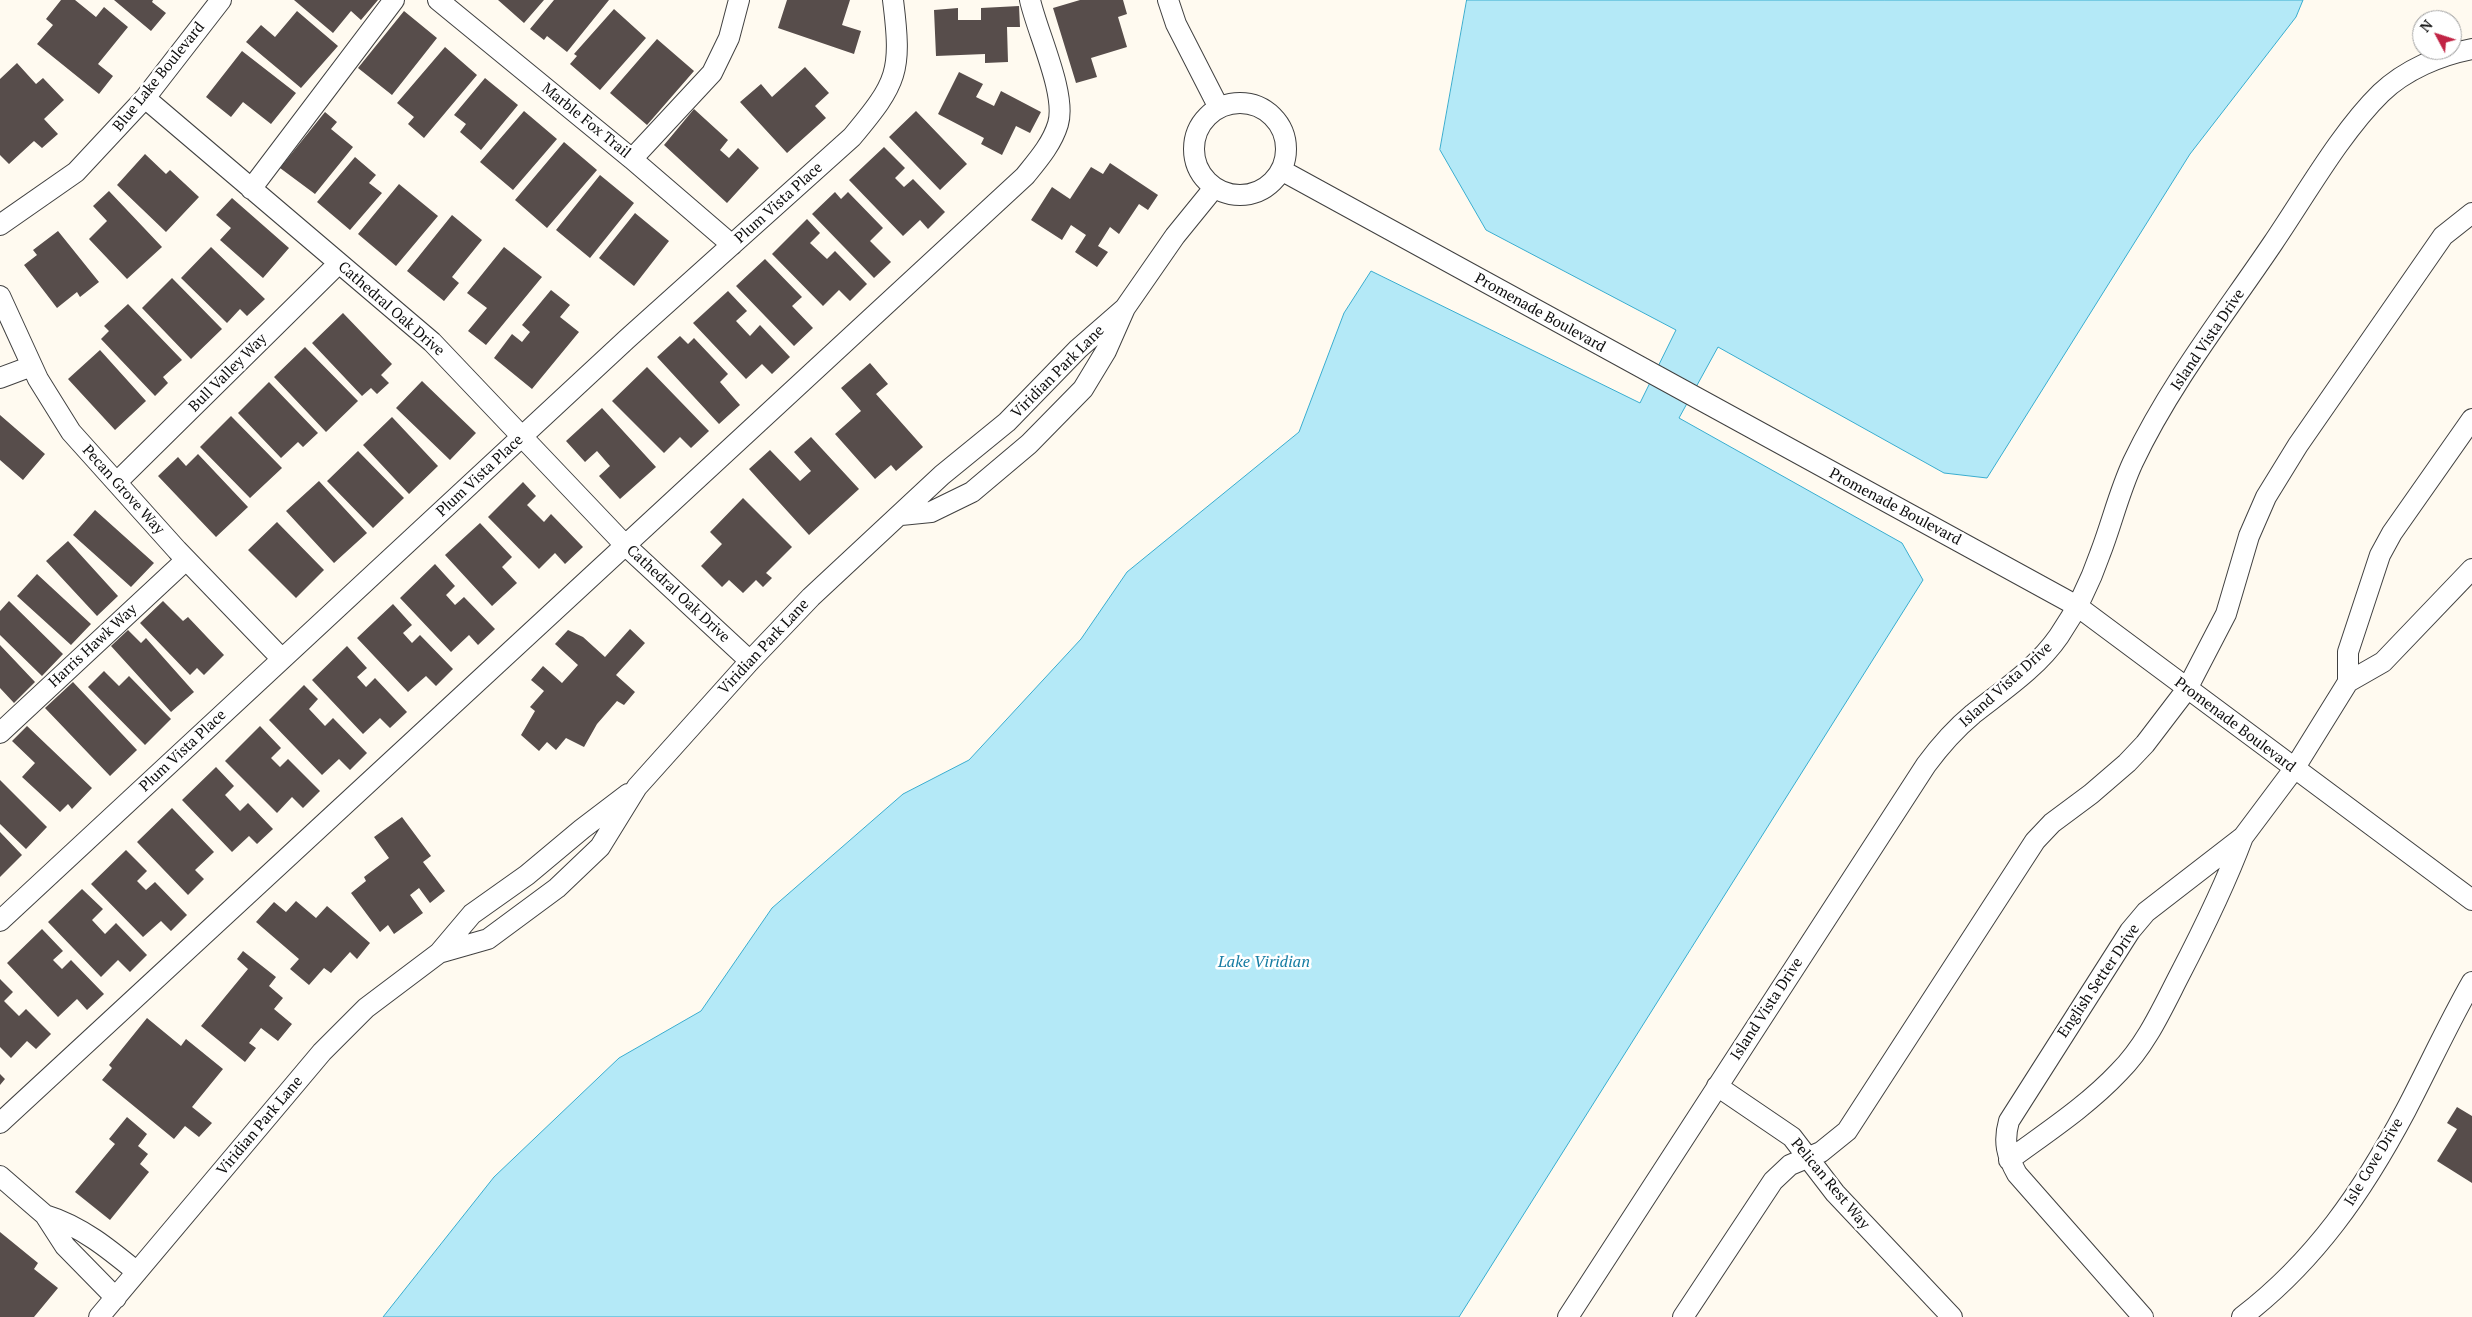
<!DOCTYPE html>
<html>
<head>
<meta charset="utf-8">
<style>
	body { margin:0 }
	#map { position:relative; width:2472px; height:1317px; overflow:hidden; background:#fffaf0; font-family:"PT Serif",serif }
	canvas { display:block }
	.north { position:absolute; left:2412px; top:10px; width:50px; height:50px; box-sizing:border-box; background:#fff; border:1px solid #9f9f9f; border-radius:50%; rotate:310deg; font-size:14px; font-weight:700; line-height:20px; text-align:center; color:#0e0e0e }
	.north::after { content:''; display:block; margin:auto; width:18px; height:22px; background:#c12445; clip-path:polygon(50% 0,100% 100%,50% 72%,0 100%) }
</style>
</head>
<body>
<div id="map">
<canvas width="2472" height="1317"></canvas>
<div class="north">N</div>
</div>
<script>
const context = document.querySelector('canvas').getContext('2d');
context.lineJoin = 'round';
function fill(path, color) {
  context.fillStyle = color;
  context.fill(path, 'evenodd');
}
function strokePath(path, color, width, dash) {
  context.strokeStyle = color;
  context.lineWidth = width;
  context.lineCap = dash ? 'butt' : 'round';
  context.setLineDash(dash || []);
  context.stroke(path);
}
function label(font, color, halo, rows, align = 'center') {
  context.font = font + ' "PT Serif",serif';
  context.lineWidth = 5;
  context.setLineDash([]);
  context.textBaseline = 'middle';
  context.strokeStyle = halo;
  context.fillStyle = color;
  for (const [text, x, y, turn = 0] of rows) {
    context.save();
    context.translate(x, y);
    context.rotate((+turn || 0) * Math.PI / 180);
    context.textAlign = isNaN(turn) ? turn : align;
    if (halo) context.strokeText(text, 0, 0);
    context.fillText(text, 0, 0);
    context.restore();
  }
}
const water = new Path2D(`
	M 1467,0 L 2303,0 L 2296,17 L 2190,154 L 1987,478 L 1944,473 L 1718,347 L 1679,418 L 1902,543 L 1923,580 L 1459,1317 L 383,1317 L 494,1177 L 619,1058 L 701,1011 L 772,908 L 903,794 L 969,760 L 1081,639 L 1127,572 L 1299,432 L 1344,313 L 1371,271 L 1640,403 L 1676,330 L 1486,230 L 1440,150 Z`);
const building = new Path2D(`
	M 61,0 L 75,0 L 96,17 L 104,7 L 128,27 L 98,64 L 113,76 L 99,94 L 37,44 L 53,25 L 46,19 Z
	M 114,0 L 153,0 L 152,2 L 166,13 L 151,31 Z
	M 294,0 L 378,0 L 361,20 L 351,11 L 333,33 Z
	M 498,0 L 544,0 L 524,23 Z
	M 554,0 L 609,0 L 567,52 L 547,36 L 544,40 L 530,29 Z
	M 787,0 L 850,0 L 842,25 L 861,31 L 854,54 L 778,28 Z
	M 1080,0 L 1123,0 L 1127,14 L 1118,17 L 1127,47 L 1091,58 L 1097,77 L 1076,83 L 1053,8 Z
	M 1019,6 L 1020,27 L 1007,27 L 1008,62 L 985,63 L 985,54 L 936,56 L 934,10 L 958,8 L 958,20 L 981,20 L 981,8 Z
	M 614,9 L 646,38 L 600,90 L 570,64 L 577,56 L 574,54 Z
	M 297,11 L 338,46 L 301,88 L 246,42 L 261,25 L 275,37 Z
	M 404,11 L 437,38 L 392,95 L 358,68 Z
	M 657,39 L 694,71 L 647,125 L 610,93 Z
	M 445,47 L 477,75 L 424,138 L 408,124 L 414,117 L 397,103 Z
	M 242,51 L 296,93 L 271,124 L 243,102 L 231,117 L 206,97 Z
	M 17,63 L 36,84 L 43,78 L 64,100 L 44,119 L 58,134 L 42,148 L 34,141 L 9,164 L 0,155 L 0,79 Z
	M 805,67 L 829,93 L 815,106 L 826,118 L 787,153 L 740,102 L 761,84 L 772,97 Z
	M 959,72 L 983,84 L 976,97 L 994,106 L 1001,91 L 1041,112 L 1030,133 L 1016,126 L 1002,155 L 981,144 L 984,138 L 938,114 Z
	M 485,78 L 518,105 L 481,150 L 460,132 L 466,124 L 454,115 Z
	M 694,109 L 728,140 L 720,150 L 729,158 L 738,148 L 759,168 L 727,203 L 664,145 Z
	M 524,111 L 557,139 L 513,190 L 480,162 Z
	M 916,111 L 967,164 L 940,190 L 889,137 Z
	M 325,112 L 337,122 L 331,129 L 353,147 L 315,194 L 280,168 Z
	M 564,142 L 597,170 L 547,228 L 515,200 Z
	M 884,147 L 905,168 L 895,178 L 904,187 L 913,179 L 945,212 L 928,229 L 920,220 L 903,236 L 849,180 Z
	M 145,154 L 166,174 L 170,170 L 199,197 L 166,232 L 117,185 Z
	M 355,157 L 376,175 L 369,183 L 382,193 L 350,230 L 317,202 Z
	M 1110,163 L 1158,195 L 1148,210 L 1139,204 L 1119,234 L 1110,227 L 1098,246 L 1108,252 L 1097,267 L 1075,252 L 1086,235 L 1071,225 L 1062,240 L 1031,220 L 1052,187 L 1070,199 L 1091,167 L 1103,174 Z
	M 600,175 L 634,203 L 590,258 L 556,230 Z
	M 399,184 L 438,216 L 396,266 L 358,234 Z
	M 109,191 L 162,247 L 127,279 L 89,239 L 107,221 L 93,206 Z
	M 835,192 L 841,199 L 848,192 L 883,228 L 870,241 L 891,262 L 874,278 L 812,214 Z
	M 232,198 L 289,248 L 263,278 L 220,240 L 231,228 L 216,215 Z
	M 635,213 L 669,241 L 634,286 L 599,258 Z
	M 452,215 L 482,240 L 452,277 L 459,283 L 444,301 L 407,271 Z
	M 807,219 L 820,233 L 810,243 L 827,259 L 835,251 L 867,284 L 850,301 L 839,290 L 823,306 L 772,254 Z
	M 58,231 L 99,282 L 80,297 L 77,292 L 57,308 L 24,265 L 37,255 L 33,250 Z
	M 211,247 L 265,299 L 247,316 L 240,309 L 227,323 L 181,278 Z
	M 504,247 L 542,277 L 486,345 L 468,331 L 487,308 L 467,293 Z
	M 765,259 L 802,297 L 792,306 L 813,328 L 794,346 L 736,286 Z
	M 172,278 L 222,329 L 191,359 L 142,308 Z
	M 551,290 L 570,305 L 560,317 L 579,332 L 532,389 L 494,358 L 512,334 L 522,342 L 530,332 L 522,325 Z
	M 728,291 L 747,311 L 736,321 L 750,336 L 760,325 L 790,357 L 772,374 L 762,364 L 746,379 L 693,323 Z
	M 128,304 L 182,360 L 163,377 L 168,383 L 155,396 L 101,339 L 109,331 L 104,326 Z
	M 343,313 L 392,364 L 381,375 L 389,383 L 377,394 L 371,388 L 362,396 L 312,343 Z
	M 680,336 L 688,344 L 694,338 L 728,374 L 720,382 L 740,405 L 719,424 L 657,357 Z
	M 305,347 L 358,401 L 326,432 L 274,377 Z
	M 100,350 L 146,401 L 115,430 L 68,379 Z
	M 870,363 L 888,384 L 876,394 L 923,447 L 896,471 L 891,465 L 875,479 L 835,434 L 861,411 L 841,388 Z
	M 647,367 L 709,431 L 691,448 L 680,437 L 664,453 L 612,401 Z
	M 422,381 L 476,433 L 450,460 L 396,408 Z
	M 269,382 L 318,433 L 303,447 L 298,442 L 281,458 L 238,413 Z
	M 602,408 L 656,467 L 620,499 L 599,476 L 610,466 L 597,451 L 585,462 L 566,441 Z
	M 0,415 L 45,454 L 23,480 L 0,460 Z
	M 231,416 L 282,468 L 250,498 L 200,447 Z
	M 392,417 L 438,466 L 409,494 L 363,445 Z
	M 811,437 L 859,489 L 809,535 L 749,469 L 770,450 L 800,481 L 811,471 L 794,452 Z
	M 358,451 L 404,498 L 373,528 L 327,481 Z
	M 198,454 L 248,507 L 216,537 L 158,476 L 178,457 L 186,466 Z
	M 319,481 L 367,533 L 334,563 L 286,511 Z
	M 523,482 L 536,496 L 527,505 L 544,522 L 551,514 L 583,547 L 565,564 L 555,553 L 539,569 L 488,517 Z
	M 743,498 L 792,547 L 766,573 L 772,578 L 763,587 L 756,580 L 743,593 L 729,580 L 722,587 L 701,566 L 722,544 L 710,532 Z
	M 95,510 L 154,563 L 131,587 L 73,535 Z
	M 277,522 L 324,570 L 296,598 L 248,550 Z
	M 480,523 L 512,557 L 502,567 L 517,583 L 492,606 L 445,555 Z
	M 68,541 L 118,596 L 97,616 L 46,561 Z
	M 435,564 L 455,586 L 446,595 L 455,605 L 464,597 L 495,629 L 478,645 L 469,635 L 451,652 L 400,598 Z
	M 37,574 L 91,624 L 71,645 L 17,596 Z
	M 9,601 L 63,654 L 42,676 L 0,635 L 0,611 Z
	M 163,601 L 183,621 L 188,617 L 224,655 L 204,675 L 197,668 L 190,675 L 140,623 Z
	M 393,604 L 412,625 L 403,633 L 412,643 L 420,635 L 453,669 L 436,686 L 426,676 L 408,692 L 357,638 Z
	M 630,629 L 645,643 L 616,675 L 635,692 L 624,705 L 617,701 L 597,724 L 584,747 L 566,738 L 556,750 L 547,742 L 539,751 L 521,735 L 535,711 L 530,707 L 544,691 L 531,680 L 543,666 L 562,683 L 578,665 L 555,644 L 568,630 L 583,637 L 605,657 Z
	M 128,630 L 141,643 L 146,638 L 194,692 L 171,712 L 111,646 Z
	M 0,645 L 35,682 L 14,703 L 0,688 Z
	M 347,646 L 367,668 L 357,677 L 366,687 L 375,678 L 407,712 L 390,728 L 380,718 L 363,734 L 312,680 Z
	M 104,671 L 119,686 L 129,676 L 171,719 L 145,745 L 88,687 Z
	M 73,682 L 137,750 L 110,776 L 45,708 Z
	M 304,685 L 318,699 L 309,709 L 325,726 L 333,718 L 367,753 L 350,770 L 339,759 L 322,775 L 269,720 Z
	M 27,726 L 92,788 L 72,809 L 68,804 L 60,812 L 22,777 L 35,763 L 12,741 Z
	M 260,726 L 281,748 L 271,758 L 280,767 L 288,759 L 320,791 L 303,808 L 292,797 L 277,813 L 225,761 Z
	M 216,767 L 234,786 L 225,795 L 240,811 L 248,803 L 273,829 L 257,844 L 249,836 L 232,852 L 182,800 Z
	M 0,780 L 47,827 L 26,849 L 0,824 Z
	M 172,808 L 214,852 L 195,870 L 204,879 L 188,895 L 137,842 Z
	M 402,817 L 431,856 L 423,862 L 445,891 L 430,903 L 419,888 L 410,895 L 423,913 L 394,934 L 388,925 L 380,932 L 351,893 L 366,881 L 364,877 L 389,858 L 374,837 Z
	M 0,832 L 22,855 L 0,877 Z
	M 126,850 L 147,871 L 137,881 L 146,890 L 155,882 L 187,915 L 171,931 L 161,921 L 143,937 L 91,884 Z
	M 82,889 L 103,909 L 92,920 L 105,934 L 116,923 L 147,955 L 130,972 L 118,960 L 101,977 L 48,922 Z
	M 296,901 L 316,918 L 327,906 L 370,943 L 357,959 L 350,952 L 331,973 L 324,968 L 309,985 L 290,969 L 299,959 L 256,922 L 274,902 L 286,912 Z
	M 42,929 L 63,951 L 53,960 L 62,969 L 71,960 L 104,994 L 87,1010 L 77,999 L 58,1017 L 7,963 Z
	M 243,951 L 276,977 L 269,986 L 283,998 L 274,1009 L 292,1024 L 278,1041 L 261,1028 L 249,1043 L 256,1048 L 245,1062 L 201,1026 L 248,969 L 237,959 Z
	M 0,979 L 13,992 L 4,1001 L 19,1016 L 26,1009 L 51,1034 L 36,1049 L 27,1041 L 11,1058 L 0,1047 Z
	M 147,1018 L 181,1046 L 186,1039 L 223,1069 L 192,1107 L 212,1123 L 199,1137 L 185,1126 L 174,1139 L 102,1080 L 112,1068 L 109,1065 Z
	M 0,1074 L 5,1079 L 0,1085 Z
	M 2457,1107 L 2472,1116 L 2472,1183 L 2437,1161 L 2457,1129 L 2447,1123 Z
	M 127,1117 L 147,1134 L 138,1146 L 148,1154 L 140,1164 L 149,1172 L 110,1220 L 75,1192 L 115,1144 L 109,1139 Z
	M 0,1232 L 38,1263 L 34,1269 L 58,1288 L 34,1317 L 0,1317 Z`);
const minor = new Path2D(`
	M 438,0 L 632,159 L 732,245
	M 1168,0 L 1176,24 L 1219,108
	M 145,98 L 432,342 L 625,545 L 750,661
	M1194 149a46 46 0 1 1 92 0a46 46 0 1 1-92 0Z
	M 632,159 L 712,73 L 729,38 L 739,0
	M 1281,170 L 2077,606 L 2472,900
	M 251,189 L 394,0
	M 0,225 L 76,172 L 145,98 L 221,0
	M 0,296 L 38,379 L 71,432 L 177,550 L 282,659
	M 0,378 L 32,366
	M 117,482 L 338,264
	M 901,515 L 931,512 L 972,492 L 1029,444 L 1083,389 L 1106,351 L 1125,308 L 1175,236 L 1214,188
	M 2348,682 L 2348,652 L 2380,555 L 2392,533 L 2472,419
	M 0,733 L 186,560
	M 0,921 L 627,339 L 852,137 C 898,82 902,72 893,0
	M 439,953 L 488,939 L 557,888 L 600,847 L 637,787 L 750,661 L 811,597 L 942,475 L 1007,422 L 1078,349 L 1125,308
	M 1717,1086 L 1792,1137 L 1835,1193 L 1952,1317
	M 0,1123 L 1025,176 C 1038,160 1052,144 1058,124 C 1067,94 1037,32 1030,0
	M 2009,1160 C 2047,1132 2087,1106 2119,1072 C 2146,1045 2162,1009 2179,976 C 2203,930 2225,885 2243,837
	M 0,1176 L 45,1215 L 65,1246 L 116,1298
	M 45,1215 C 81,1226 109,1249 137,1272
	M 99,1317 L 322,1052 L 366,1008 L 439,953 L 472,914 L 527,875 L 582,829 L 628,794
	M 1568,1317 L 1926,765 C 1940,746 1955,729 1973,714 C 2002,691 2037,668 2059,636 C 2076,611 2090,583 2100,554 C 2112,523 2119,492 2133,462 C 2170,384 2225,314 2273,243 C 2305,196 2341,132 2381,93 C 2405,70 2440,55 2472,49
	M 1683,1317 L 1773,1181 L 1790,1165 L 1821,1152 L 1847,1131 L 2035,841 L 2052,823 L 2091,794 L 2127,763 L 2145,744 L 2187,689 L 2226,614 L 2249,536 L 2266,497 L 2298,445 L 2443,236 L 2472,213
	M 2143,1317 L 2017,1174 C 2007,1156 2003,1142 2009,1121 L 2130,931 L 2146,912 L 2243,837 L 2294,769 L 2348,682 L 2383,662 L 2472,569
	M 2242,1317 C 2315,1261 2363,1191 2406,1110 C 2428,1068 2448,1024 2472,982`);
const streetNames = [
	["Blue Lake Boulevard",159,77,-51],
	["Marble Fox Trail",586,121,39],
	["Plum Vista Place",779,203,-42],
	["Cathedral Oak Drive",391,309,41],
	["Promenade Boulevard",1540,313,29],
	["Island Vista Drive",2208,340,-56],
	["Viridian Park Lane",1058,372,-45],
	["Bull Valley Way",228,373,-45],
	["Plum Vista Place",480,476,-43],
	["Pecan Grove Way",123,490,48],
	["Promenade Boulevard",1895,507,28],
	["Cathedral Oak Drive",678,594,43],
	["Harris Hawk Way",93,646,-43],
	["Viridian Park Lane",764,647,-47],
	["Island Vista Drive",2006,685,-42],
	["Promenade Boulevard",2235,725,37],
	["Plum Vista Place",183,751,-43],
	["English Setter Drive",2099,981,-56],
	["Island Vista Drive",1767,1009,-57],
	["Viridian Park Lane",260,1126,-50],
	["Isle Cove Drive",2374,1162,-59],
	["Pelican Rest Way",1830,1184,50]
];
const waterNames = [
	["Lake Viridian",1264,962]
];
fill(water, '#b4e9f7');
strokePath(water, '#39adcf', 1);
fill(building, '#574d4b');
strokePath(minor, '#414141', 22);
strokePath(minor, '#fff', 20);
label('15px', '#0e0e0e', '#fff', streetNames);
label('italic 16px', '#157ca3', '#fff', waterNames);
</script>
</body>
</html>
